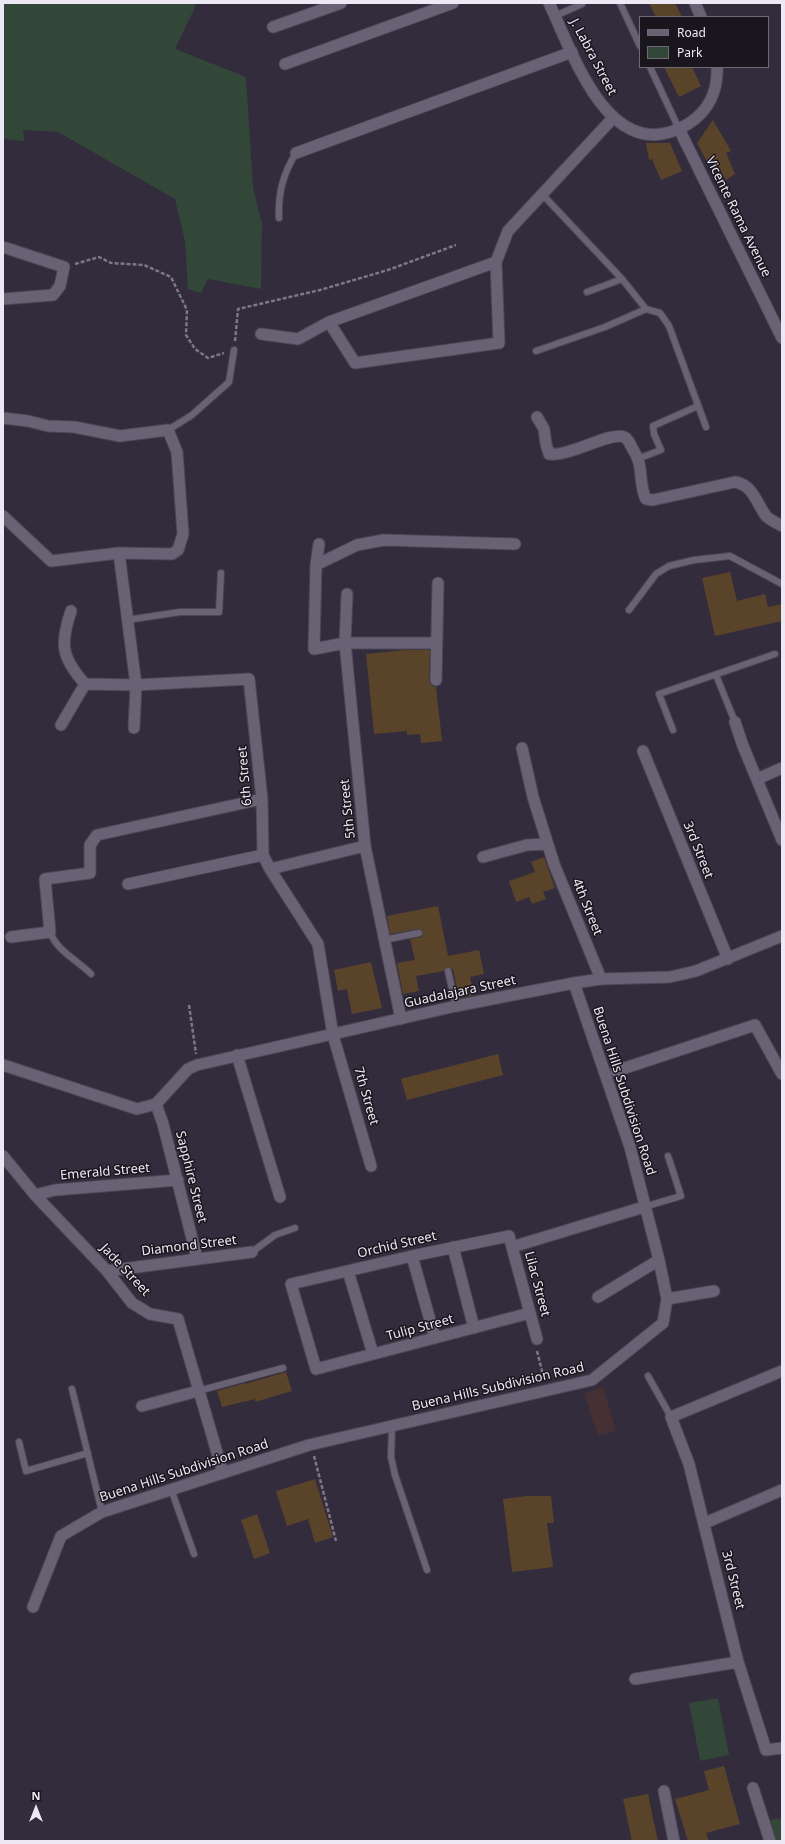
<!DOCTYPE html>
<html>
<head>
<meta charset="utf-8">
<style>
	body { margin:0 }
	#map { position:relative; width:785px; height:1844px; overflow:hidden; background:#322c3d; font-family:"Noto Sans",sans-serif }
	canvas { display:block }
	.frame { position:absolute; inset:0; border:4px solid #ece8f4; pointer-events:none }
	.legend { position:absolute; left:639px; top:16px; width:130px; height:52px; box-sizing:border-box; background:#19161e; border:1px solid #6d6a74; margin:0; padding:5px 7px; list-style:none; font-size:12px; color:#ece8f4 }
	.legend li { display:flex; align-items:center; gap:8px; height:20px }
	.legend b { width:20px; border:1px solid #6d6a74 }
	.north { position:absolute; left:16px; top:1788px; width:40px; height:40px; -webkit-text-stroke:3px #19161e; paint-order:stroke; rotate:0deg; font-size:11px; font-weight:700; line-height:16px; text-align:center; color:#ece8f4 }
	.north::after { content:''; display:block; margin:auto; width:14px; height:18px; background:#ece8f4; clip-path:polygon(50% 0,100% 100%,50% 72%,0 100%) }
</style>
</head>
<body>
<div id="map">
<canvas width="785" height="1844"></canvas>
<div class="frame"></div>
<ul class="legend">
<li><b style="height:5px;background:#696275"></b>Road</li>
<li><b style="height:11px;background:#334738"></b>Park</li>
</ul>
<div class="north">N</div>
</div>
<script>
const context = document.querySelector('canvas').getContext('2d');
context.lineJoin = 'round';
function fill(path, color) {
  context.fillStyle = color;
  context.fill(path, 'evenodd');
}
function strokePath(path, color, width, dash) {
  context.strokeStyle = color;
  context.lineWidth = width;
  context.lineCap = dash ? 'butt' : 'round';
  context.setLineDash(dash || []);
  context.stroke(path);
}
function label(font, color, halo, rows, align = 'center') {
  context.font = font + ' "Noto Sans",sans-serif';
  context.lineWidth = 3;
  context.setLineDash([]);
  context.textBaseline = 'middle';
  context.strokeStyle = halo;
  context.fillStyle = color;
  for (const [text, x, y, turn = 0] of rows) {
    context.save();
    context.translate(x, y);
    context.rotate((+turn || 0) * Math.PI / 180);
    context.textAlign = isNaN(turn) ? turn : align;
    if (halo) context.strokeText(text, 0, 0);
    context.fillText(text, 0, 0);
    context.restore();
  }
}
const education = new Path2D(`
	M 603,1387 L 616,1431 L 598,1436 L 584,1393 Z`);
const green = new Path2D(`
	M 3,3 L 197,3 L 175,49 L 246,77 L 253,188 L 262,224 L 261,289 L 208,279 L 201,293 L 188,289 L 185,241 L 175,199 L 58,132 L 23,130 L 24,141 L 3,139 Z
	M 718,1698 L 729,1755 L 700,1761 L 689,1703 Z
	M 782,1818 L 782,1841 L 772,1841 L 765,1821 Z`);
const building = new Path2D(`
	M 649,3 L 675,3 L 682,17 L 656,17 Z
	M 664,67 L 692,67 L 701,86 L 679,97 Z
	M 713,120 L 731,151 L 726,153 L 735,174 L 726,180 L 713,159 L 707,162 L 697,143 Z
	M 646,143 L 670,143 L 682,171 L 661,180 L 652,159 L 649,160 Z
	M 730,572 L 737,601 L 765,594 L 768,607 L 782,604 L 782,621 L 715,636 L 702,578 Z
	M 405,650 L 430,650 L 429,680 L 432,686 L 436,687 L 442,741 L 421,743 L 420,734 L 407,735 L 407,731 L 374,734 L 366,654 Z
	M 544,857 L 555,888 L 543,892 L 546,899 L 532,904 L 529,897 L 516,902 L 509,881 L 535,872 L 531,862 Z
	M 438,906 L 448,956 L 479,950 L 484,974 L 470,977 L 474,995 L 459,998 L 453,969 L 447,967 L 444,971 L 416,976 L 419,991 L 403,994 L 397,963 L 415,960 L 410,939 L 422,937 L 423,932 L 418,929 L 390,934 L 387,916 Z
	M 371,962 L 382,1008 L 352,1014 L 347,989 L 338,991 L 334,970 Z
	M 498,1054 L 503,1075 L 407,1100 L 401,1079 Z
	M 286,1372 L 292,1391 L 255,1402 L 255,1399 L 222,1407 L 217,1391 L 245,1383 L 245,1384 Z
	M 315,1479 L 333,1537 L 315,1543 L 308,1519 L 287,1526 L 276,1491 Z
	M 527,1496 L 551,1496 L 554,1523 L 547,1523 L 553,1567 L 512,1572 L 503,1499 Z
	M 257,1514 L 270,1553 L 254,1559 L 241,1520 Z
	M 724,1766 L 740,1824 L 706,1833 L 709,1841 L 688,1841 L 675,1799 L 709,1790 L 704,1771 Z
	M 648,1794 L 658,1841 L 632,1841 L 623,1799 Z`);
const path = new Path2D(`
	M 75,264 L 99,257 L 111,263 L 144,265 L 171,277 L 187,310 L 186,335 L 195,349 L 208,358 L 224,353
	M 235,341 L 238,309 L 320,290 L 388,270 L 456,245
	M 189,1005 L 196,1054
	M 537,1351 L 544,1379
	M 314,1456 L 336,1541`);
const service = new Path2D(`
	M 620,3 L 640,46
	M 555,16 L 582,4
	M 650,67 L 679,129
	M 542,194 L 622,279 L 646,309 L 660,313 L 669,326 L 706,427
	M 279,218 C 278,193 283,174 296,153
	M 587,292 L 622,279
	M 536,351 L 605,327 L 646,309
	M 168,430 L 192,415 L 229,382 L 234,350
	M 637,459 L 661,450 L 654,434 L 653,426 L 698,406
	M 629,610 L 656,574 L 669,566 L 694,560 L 730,556 L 782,584
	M 127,620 L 180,612 L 219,612 L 221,573
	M 716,675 L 735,722
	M 673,730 L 659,694 L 775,654
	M 50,932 C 57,951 77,960 91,974
	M 383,940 L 419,933
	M 448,971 L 456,1006
	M 644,1207 L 681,1196 L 668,1156
	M 252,1252 L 275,1235 L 295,1228
	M 648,1376 L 671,1417
	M 72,1389 L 102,1512
	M 198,1391 L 283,1368
	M 392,1426 L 391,1457 L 395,1475 L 427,1570
	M 19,1442 L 26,1471 L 88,1453
	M 171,1489 L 194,1554`);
const minor = new Path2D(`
	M 273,27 L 341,3
	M 285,64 L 453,3
	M 296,153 L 572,52
	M 3,247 L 64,267 L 60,286 L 53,295 L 3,299
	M 329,322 L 355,363 L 499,343 L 496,262 L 508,231 L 613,118
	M 261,334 L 298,339 L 329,322 L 496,262
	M 537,417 L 544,429 L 546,444 L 549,454 C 570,457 611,431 624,437 C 627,438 630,443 631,446 C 634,451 638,458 639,463 C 642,476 640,487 646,499 L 653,500 L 735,482 C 753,485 756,502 766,516 C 770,520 777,523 782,526
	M 3,418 L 28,421 L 48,426 L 74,427 L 120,436 L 168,430 L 177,452 L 183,534 L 178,550 L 172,554 L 119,553 L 51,561 L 3,516
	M 319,544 L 316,565 L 314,649 L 345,643 L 436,643
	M 119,553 L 136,685 L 134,728
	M 316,565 L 357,545 L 384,540 L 515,544
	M 347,594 L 345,643 L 365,846 L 401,1019
	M 71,611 C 60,644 61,657 85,684 L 136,685 L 249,679 L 262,799 L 263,855 L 270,869 L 318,944 L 333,1035 L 371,1166
	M 436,680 L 438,583
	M 735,722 L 743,746 L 782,840
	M 61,725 L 85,684
	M 522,748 L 533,797 L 554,864 L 601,979
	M 643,751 L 728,959
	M 757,779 L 782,768
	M 483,857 L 527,845 L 548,844
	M 270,869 L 365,846
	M 128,884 L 263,855
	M 11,937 L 50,932 L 45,879 L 90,873 L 90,845 L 97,835 L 262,799
	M 237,1055 L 280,1197
	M 3,1065 L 137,1109 L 156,1104
	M 616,1071 L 755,1025 L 782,1074
	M 156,1104 L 188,1069 L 197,1065 L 456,1006 L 574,983 L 601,979 L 670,977 L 696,971 L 782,936
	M 156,1104 L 163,1124 L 197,1258
	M 3,1156 L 35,1195 L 107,1271 L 132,1303 L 150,1314 L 178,1319 L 223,1473
	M 35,1195 L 55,1190 L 178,1180
	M 453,1247 L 474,1328
	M 512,1247 L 644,1207
	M 412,1256 L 435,1338
	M 107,1271 L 252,1252
	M 348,1271 L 373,1354
	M 598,1297 L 659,1260
	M 667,1299 L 714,1291
	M 530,1313 L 316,1369 L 291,1284 L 412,1256 L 509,1236 L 537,1339
	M 782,1371 L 671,1417 L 689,1464 L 738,1662 L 766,1750 L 782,1748
	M 142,1406 L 198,1391
	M 705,1523 L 782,1490
	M 33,1607 L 61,1536 L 102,1512 L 309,1445 L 592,1380 L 663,1323 L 667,1299 L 659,1260 L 630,1147 L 574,983
	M 635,1679 L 738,1662
	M 753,1788 L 770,1841
	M 664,1791 L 674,1841`);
const secondary = new Path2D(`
	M 549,3 C 574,55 610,170 688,124 C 709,111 718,90 717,67
	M 695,3 L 701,17
	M 679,129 L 782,338`);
const streetNames = [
	["J. Labra Street",593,57,62],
	["Vicente Rama Avenue",738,217,64],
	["6th Street",245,776,-95],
	["5th Street",348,809,-96],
	["3rd Street",698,850,68],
	["4th Street",587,907,68],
	["Guadalajara Street",460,992,-12],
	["Buena Hills Subdivision Road",624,1091,72],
	["7th Street",366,1096,74],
	["Emerald Street",105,1172,-5],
	["Sapphire Street",191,1177,76],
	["Orchid Street",397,1245,-13],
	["Diamond Street",189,1246,-7],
	["Jade Street",125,1270,47],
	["Lilac Street",537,1284,75],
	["Tulip Street",420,1328,-15],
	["Buena Hills Subdivision Road",498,1387,-13],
	["Buena Hills Subdivision Road",184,1471,-18],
	["3rd Street",733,1580,76]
];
fill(education, '#453133');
fill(green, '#334738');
fill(building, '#5a4429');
strokePath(service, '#4c4755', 8);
strokePath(minor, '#4c4755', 13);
strokePath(secondary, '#4c4755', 13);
strokePath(path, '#7d7786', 2.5, [4, 2]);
strokePath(service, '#696275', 6);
strokePath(minor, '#696275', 11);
strokePath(secondary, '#696275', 11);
label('13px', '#ece8f4', '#19161e', streetNames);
</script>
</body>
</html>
